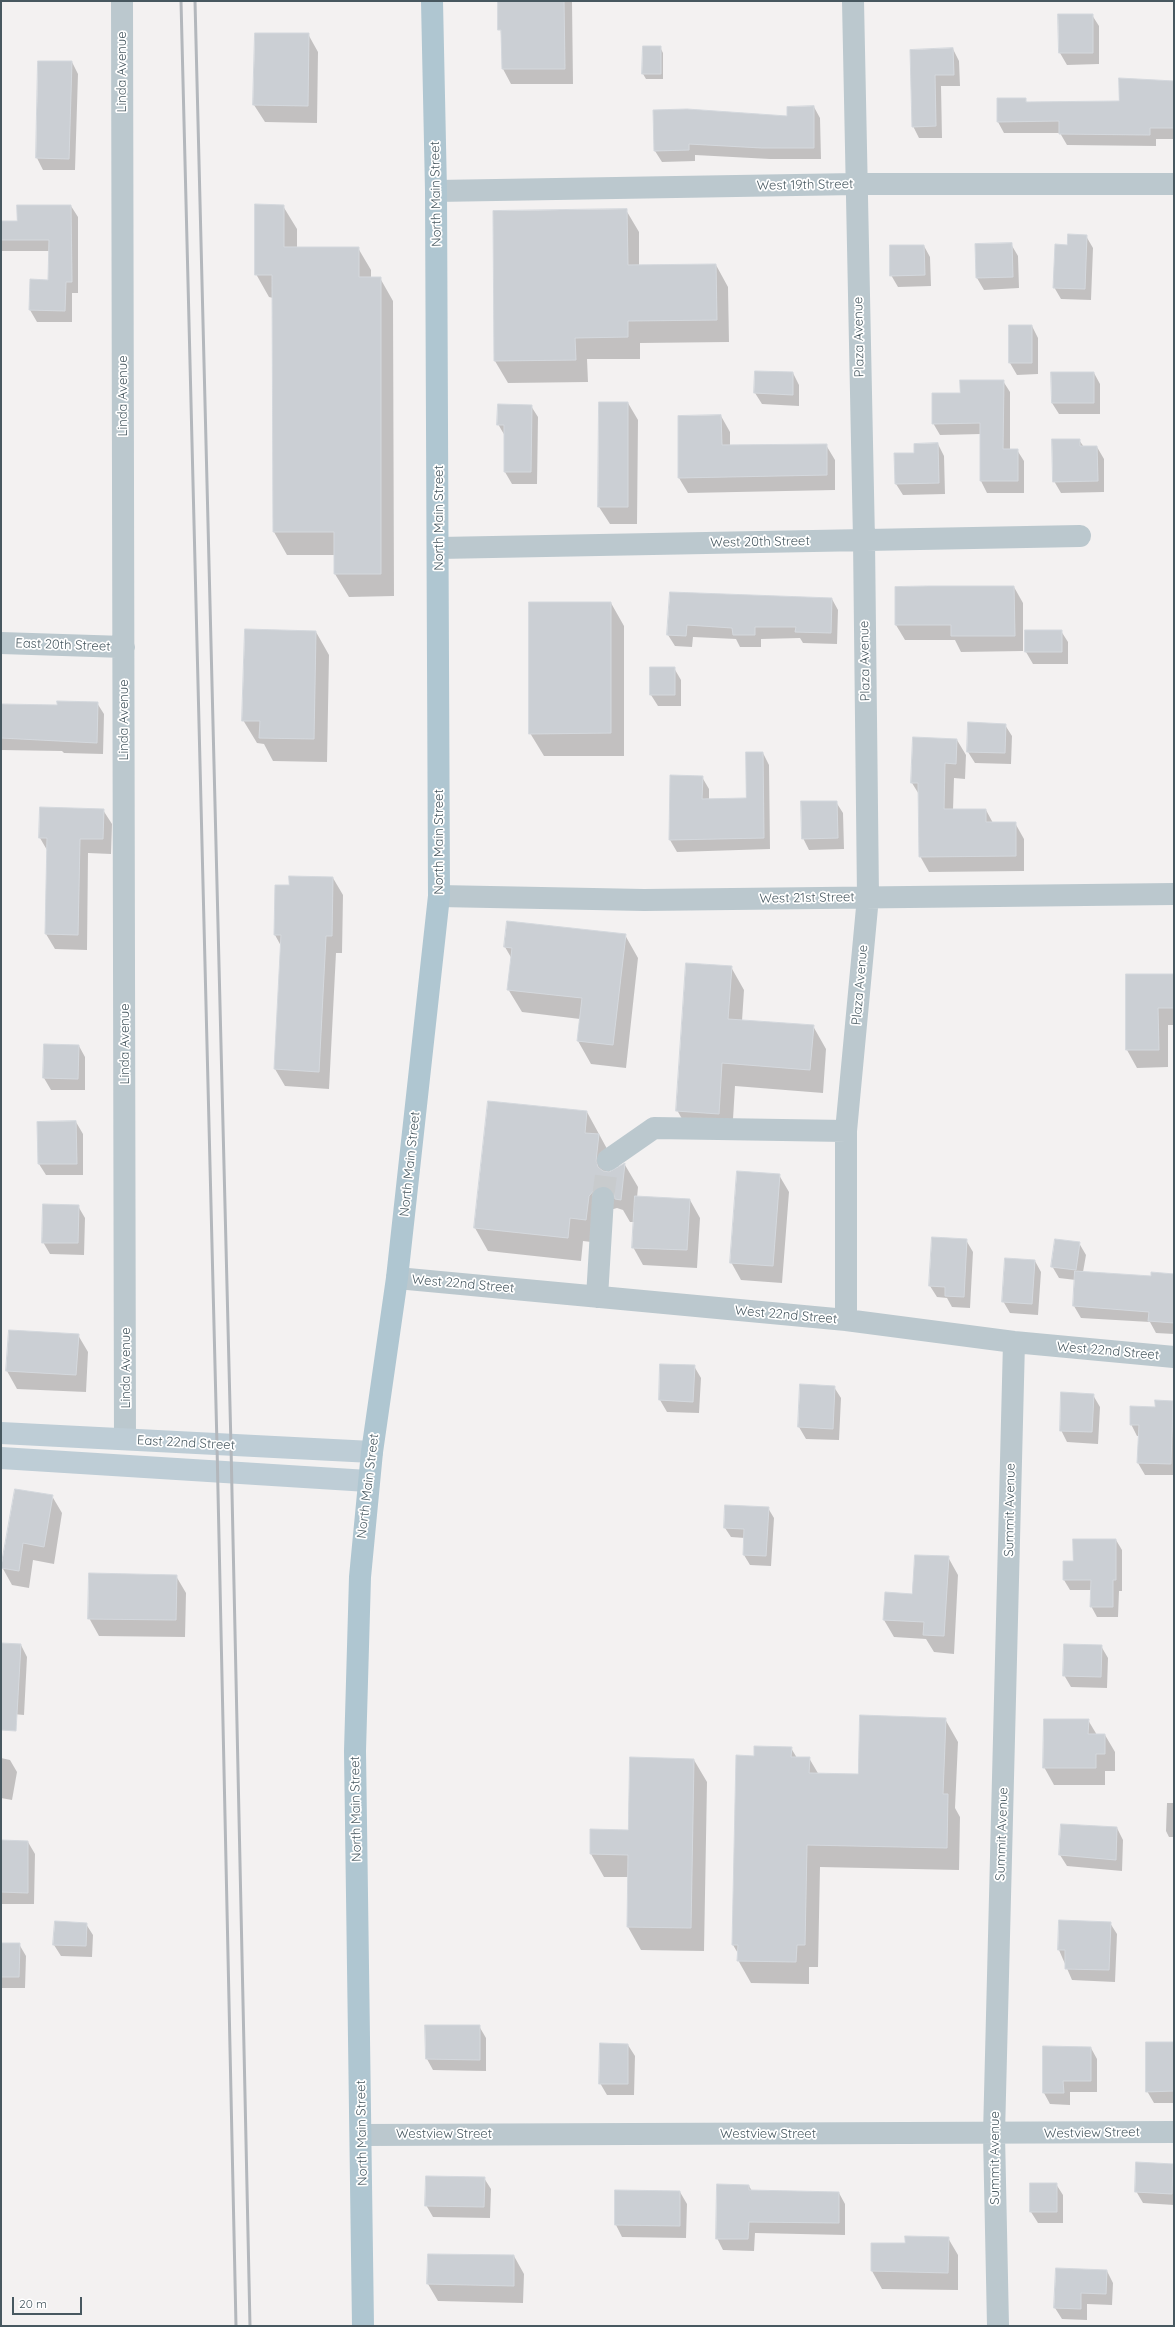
<!DOCTYPE html>
<html>
<head>
<meta charset="utf-8">
<style>
	body { margin:0 }
	#map { position:relative; width:1175px; height:2327px; overflow:hidden; background:#f3f1f1; font-family:Quicksand,sans-serif }
	canvas { display:block }
	.frame { position:absolute; inset:0; border:2px solid #475860; pointer-events:none }
	.scale { position:absolute; left:12px; top:2297px; width:70px; height:18px; box-sizing:border-box; border:2px solid #475860; border-top:0; padding-left:5px; font-size:12px; line-height:14px; white-space:nowrap; color:#475860; -webkit-text-stroke:3px #fff; paint-order:stroke }
</style>
</head>
<body>
<div id="map">
<canvas width="1175" height="2327"></canvas>
<div class="frame"></div>
<div class="scale">20 m</div>
</div>
<script>
const context = document.querySelector('canvas').getContext('2d');
context.lineJoin = 'round';
function fill(path, color) {
  context.fillStyle = color;
  context.fill(path, 'evenodd');
}
function strokePath(path, color, width, dash) {
  context.strokeStyle = color;
  context.lineWidth = width;
  context.lineCap = dash ? 'butt' : 'round';
  context.setLineDash(dash || []);
  context.stroke(path);
}
function label(font, color, halo, rows, align = 'center') {
  context.font = font + ' Quicksand,sans-serif';
  context.lineWidth = 3.5;
  context.setLineDash([]);
  context.textBaseline = 'middle';
  context.strokeStyle = halo;
  context.fillStyle = color;
  for (const [text, x, y, turn = 0] of rows) {
    context.save();
    context.translate(x, y);
    context.rotate((+turn || 0) * Math.PI / 180);
    context.textAlign = isNaN(turn) ? turn : align;
    if (halo) context.strokeText(text, 0, 0);
    context.fillText(text, 0, 0);
    context.restore();
  }
}
const shadow = new Path2D(`
	M 499,1 L 572,1 L 573,84 L 511,84 L 503,69 Z
	M 1059,15 L 1092,15 L 1099,26 L 1099,64 L 1067,65 L 1060,53 Z
	M 256,34 L 308,34 L 318,52 L 317,123 L 265,122 L 254,105 Z
	M 660,47 L 663,53 L 663,79 L 646,79 L 643,74 Z
	M 953,49 L 959,61 L 960,86 L 941,86 L 942,138 L 919,138 L 913,126 L 911,51 Z
	M 39,62 L 72,62 L 78,74 L 75,170 L 43,170 L 37,158 Z
	M 1174,82 L 1174,139 L 1156,139 L 1156,146 L 1067,145 L 1060,133 L 1004,133 L 998,122 L 1025,99 L 1027,103 L 1120,102 Z
	M 814,107 L 820,118 L 821,159 L 770,159 L 695,155 L 695,161 L 662,162 L 655,151 L 788,117 Z
	M 71,206 L 78,217 L 78,293 L 72,293 L 72,322 L 37,322 L 30,310 L 49,281 L 50,251 L 1,251 L 1,222 L 18,222 Z
	M 283,206 L 297,229 L 297,248 L 358,248 L 371,270 L 371,278 L 380,278 L 393,301 L 394,596 L 349,597 L 335,574 L 335,555 L 287,555 L 274,532 L 273,298 L 269,297 L 256,274 Z
	M 626,210 L 639,232 L 639,266 L 716,265 L 728,287 L 729,342 L 640,343 L 640,359 L 587,359 L 588,382 L 508,383 L 495,361 Z
	M 1086,236 L 1093,248 L 1091,300 L 1061,299 L 1054,287 L 1068,246 Z
	M 1011,244 L 1018,256 L 1019,288 L 984,290 L 977,278 L 976,245 Z
	M 924,246 L 930,257 L 931,286 L 898,287 L 891,275 Z
	M 1010,326 L 1032,326 L 1038,338 L 1038,374 L 1017,375 L 1010,363 Z
	M 793,373 L 799,385 L 799,406 L 762,404 L 755,393 Z
	M 1094,373 L 1100,384 L 1100,414 L 1059,414 L 1052,403 Z
	M 1003,381 L 1010,392 L 1010,450 L 1017,450 L 1024,461 L 1024,493 L 987,493 L 981,481 L 981,434 L 940,435 L 933,423 L 961,394 Z
	M 628,403 L 638,420 L 637,524 L 610,524 L 599,507 Z
	M 531,406 L 538,417 L 537,484 L 512,484 L 505,472 L 505,436 L 498,424 Z
	M 721,416 L 730,432 L 730,446 L 826,445 L 835,460 L 835,490 L 688,493 L 679,478 Z
	M 1079,440 L 1084,447 L 1097,447 L 1104,459 L 1104,492 L 1061,493 L 1054,481 Z
	M 938,444 L 944,456 L 945,494 L 903,495 L 896,484 L 915,454 Z
	M 1014,587 L 1023,603 L 1023,651 L 961,652 L 955,640 L 905,640 L 896,625 Z
	M 671,593 L 832,599 L 838,610 L 837,644 L 803,643 L 800,638 L 761,639 L 761,647 L 740,647 L 736,639 L 693,637 L 692,647 L 675,646 L 668,635 Z
	M 611,603 L 624,626 L 624,756 L 544,756 L 530,733 Z
	M 1026,631 L 1061,631 L 1068,642 L 1068,664 L 1033,664 L 1026,652 Z
	M 316,632 L 329,655 L 327,762 L 273,761 L 264,744 L 257,743 L 243,720 Z
	M 674,668 L 681,680 L 681,706 L 658,706 L 651,695 Z
	M 97,703 L 104,714 L 103,754 L 64,753 L 62,751 L 1,750 L 1,705 L 58,706 Z
	M 1005,725 L 1012,736 L 1011,764 L 975,763 L 968,752 Z
	M 957,740 L 966,755 L 965,779 L 954,778 L 953,810 L 986,810 L 993,823 L 1015,823 L 1024,839 L 1024,871 L 929,872 L 920,856 L 920,796 L 912,783 Z
	M 763,753 L 769,765 L 770,849 L 677,852 L 670,840 L 671,776 L 702,777 L 709,789 L 709,800 L 747,799 Z
	M 836,802 L 843,813 L 844,849 L 809,850 L 803,838 Z
	M 103,810 L 112,824 L 111,854 L 88,853 L 87,950 L 55,949 L 46,934 L 47,850 L 40,838 Z
	M 333,878 L 343,895 L 342,953 L 336,953 L 329,1089 L 285,1086 L 275,1069 L 281,946 L 275,935 L 290,886 Z
	M 625,935 L 638,958 L 626,1068 L 591,1064 L 578,1041 L 580,1019 L 522,1012 L 508,989 L 512,959 L 505,947 Z
	M 731,967 L 744,990 L 742,1021 L 813,1026 L 826,1049 L 823,1093 L 735,1086 L 732,1136 L 690,1133 L 677,1110 Z
	M 1127,975 L 1174,975 L 1174,1025 L 1168,1025 L 1168,1067 L 1137,1068 L 1127,1050 Z
	M 45,1045 L 79,1046 L 85,1057 L 85,1090 L 51,1090 L 44,1078 Z
	M 489,1102 L 587,1112 L 612,1158 L 610,1173 L 625,1165 L 638,1187 L 637,1198 L 690,1200 L 700,1218 L 697,1268 L 643,1265 L 633,1247 L 634,1222 L 630,1222 L 623,1210 L 617,1208 L 610,1210 L 599,1243 L 583,1241 L 581,1261 L 488,1251 L 475,1228 Z
	M 76,1122 L 83,1134 L 83,1175 L 46,1175 L 39,1164 Z
	M 779,1175 L 789,1192 L 782,1283 L 741,1280 L 731,1262 Z
	M 78,1206 L 85,1218 L 84,1255 L 50,1254 L 43,1242 Z
	M 966,1240 L 973,1252 L 970,1308 L 952,1307 L 947,1298 L 937,1297 L 930,1286 Z
	M 1079,1243 L 1086,1255 L 1083,1272 L 1152,1277 L 1174,1275 L 1174,1334 L 1156,1333 L 1150,1322 L 1081,1318 L 1074,1306 L 1076,1280 L 1059,1278 L 1052,1266 Z
	M 1035,1261 L 1041,1272 L 1038,1315 L 1010,1313 L 1003,1301 Z
	M 10,1331 L 78,1335 L 88,1352 L 86,1392 L 17,1389 L 7,1371 Z
	M 694,1366 L 701,1378 L 699,1413 L 667,1412 L 660,1400 Z
	M 801,1385 L 834,1387 L 841,1398 L 839,1440 L 806,1439 L 799,1427 Z
	M 1093,1395 L 1100,1407 L 1098,1444 L 1067,1442 L 1061,1430 Z
	M 1172,1402 L 1174,1475 L 1145,1475 L 1138,1463 L 1139,1436 L 1137,1436 L 1131,1424 L 1156,1408 Z
	M 52,1496 L 62,1513 L 54,1564 L 33,1560 L 29,1588 L 12,1585 L 2,1567 Z
	M 768,1508 L 774,1518 L 771,1566 L 750,1565 L 744,1555 L 745,1538 L 731,1537 L 725,1528 Z
	M 1116,1540 L 1122,1550 L 1122,1591 L 1119,1591 L 1118,1617 L 1097,1617 L 1091,1606 L 1092,1590 L 1070,1590 L 1064,1580 L 1064,1562 L 1074,1562 Z
	M 948,1557 L 958,1575 L 954,1654 L 934,1652 L 926,1639 L 894,1637 L 884,1620 L 913,1595 Z
	M 176,1576 L 186,1593 L 185,1637 L 99,1636 L 89,1618 Z
	M 1,1644 L 21,1645 L 27,1657 L 24,1715 L 1,1713 Z
	M 1101,1646 L 1108,1658 L 1107,1688 L 1071,1687 L 1064,1675 Z
	M 945,1719 L 958,1742 L 955,1808 L 960,1817 L 959,1870 L 820,1867 L 818,1967 L 809,1967 L 809,1984 L 751,1983 L 738,1960 L 739,1955 L 733,1945 L 755,1757 L 791,1748 L 797,1758 L 809,1758 L 819,1775 L 859,1775 Z
	M 1088,1720 L 1097,1735 L 1105,1735 L 1115,1752 L 1115,1771 L 1105,1771 L 1105,1785 L 1054,1785 L 1044,1767 Z
	M 1,1758 L 10,1760 L 17,1772 L 12,1800 L 1,1798 Z
	M 694,1760 L 707,1782 L 704,1951 L 641,1950 L 628,1927 L 629,1877 L 604,1877 L 591,1854 L 629,1831 Z
	M 1167,1803 L 1174,1803 L 1174,1837 L 1169,1837 L 1166,1831 Z
	M 1117,1828 L 1123,1840 L 1122,1871 L 1067,1866 L 1060,1855 Z
	M 1,1841 L 28,1842 L 35,1854 L 34,1904 L 1,1904 Z
	M 1110,1923 L 1117,1934 L 1115,1982 L 1072,1980 L 1059,1950 Z
	M 86,1924 L 93,1935 L 92,1957 L 61,1956 L 54,1945 Z
	M 1,1944 L 19,1944 L 26,1956 L 25,1988 L 1,1988 Z
	M 479,2026 L 486,2038 L 486,2071 L 433,2070 L 427,2059 Z
	M 1174,2043 L 1174,2103 L 1154,2103 L 1147,2091 Z
	M 628,2045 L 635,2056 L 634,2095 L 607,2095 L 600,2083 Z
	M 1091,2048 L 1097,2059 L 1097,2092 L 1070,2092 L 1070,2105 L 1050,2104 L 1044,2093 Z
	M 1172,2165 L 1174,2168 L 1174,2205 L 1143,2203 L 1136,2191 Z
	M 484,2178 L 491,2189 L 490,2218 L 433,2217 L 426,2205 Z
	M 1056,2184 L 1063,2195 L 1063,2223 L 1038,2223 L 1031,2212 Z
	M 749,2186 L 752,2191 L 839,2193 L 845,2204 L 845,2235 L 755,2233 L 754,2251 L 723,2250 L 717,2238 Z
	M 680,2192 L 687,2204 L 686,2238 L 622,2237 L 616,2225 Z
	M 948,2238 L 958,2255 L 958,2290 L 882,2289 L 872,2271 L 872,2244 L 906,2244 Z
	M 514,2256 L 524,2274 L 523,2303 L 438,2301 L 428,2284 Z
	M 1107,2271 L 1113,2283 L 1112,2305 L 1087,2304 L 1087,2320 L 1062,2319 L 1055,2308 Z`);
const building = new Path2D(`
	M 498,1 L 564,1 L 565,69 L 502,69 L 501,30 L 498,30 Z
	M 1058,14 L 1093,14 L 1093,53 L 1059,53 Z
	M 255,33 L 309,33 L 308,106 L 253,105 Z
	M 643,46 L 661,46 L 661,74 L 642,74 Z
	M 953,48 L 954,75 L 935,75 L 936,126 L 912,127 L 910,50 Z
	M 38,61 L 72,61 L 69,159 L 36,158 Z
	M 1119,78 L 1174,81 L 1174,128 L 1150,128 L 1150,135 L 1059,134 L 1059,121 L 997,122 L 997,98 L 1026,98 L 1026,102 L 1119,101 Z
	M 814,106 L 814,148 L 762,148 L 689,144 L 689,150 L 654,151 L 653,110 L 687,109 L 787,116 L 787,107 Z
	M 255,204 L 284,205 L 284,247 L 359,247 L 359,277 L 381,277 L 381,574 L 334,574 L 334,532 L 273,532 L 272,275 L 255,275 Z
	M 17,205 L 71,205 L 72,282 L 66,282 L 65,311 L 29,310 L 30,279 L 48,280 L 49,240 L 1,240 L 1,221 L 17,221 Z
	M 627,209 L 628,265 L 716,264 L 717,320 L 628,321 L 628,337 L 575,338 L 576,360 L 494,361 L 493,211 Z
	M 1068,234 L 1087,235 L 1085,289 L 1053,288 L 1055,244 L 1067,245 Z
	M 1012,243 L 1013,277 L 976,278 L 975,244 Z
	M 890,245 L 924,245 L 925,275 L 890,276 Z
	M 1009,325 L 1032,325 L 1032,363 L 1009,363 Z
	M 755,371 L 793,372 L 793,395 L 754,393 Z
	M 1051,372 L 1094,372 L 1094,403 L 1052,403 Z
	M 960,380 L 1004,380 L 1003,449 L 1018,449 L 1018,481 L 980,481 L 980,423 L 932,424 L 932,393 L 960,393 Z
	M 599,402 L 628,402 L 628,507 L 598,507 Z
	M 498,404 L 532,405 L 531,472 L 504,472 L 504,425 L 497,425 Z
	M 721,415 L 722,445 L 827,444 L 827,475 L 678,478 L 678,416 Z
	M 1052,439 L 1080,439 L 1080,446 L 1097,446 L 1098,481 L 1053,482 Z
	M 938,443 L 939,483 L 895,484 L 894,453 L 914,453 L 914,444 Z
	M 928,586 L 1014,586 L 1015,636 L 951,636 L 951,625 L 895,625 L 895,587 Z
	M 670,592 L 832,598 L 831,633 L 795,632 L 796,627 L 755,627 L 755,635 L 733,635 L 732,628 L 687,625 L 686,636 L 667,635 Z
	M 529,602 L 611,602 L 611,733 L 529,734 Z
	M 245,629 L 316,631 L 314,739 L 259,738 L 260,721 L 242,721 Z
	M 1025,630 L 1062,630 L 1062,652 L 1025,652 Z
	M 650,667 L 675,667 L 675,695 L 650,695 Z
	M 57,701 L 98,702 L 97,743 L 1,738 L 1,704 L 57,705 Z
	M 968,722 L 1006,724 L 1005,753 L 967,752 Z
	M 913,737 L 957,739 L 956,764 L 945,763 L 944,809 L 986,809 L 986,822 L 1016,822 L 1016,856 L 919,857 L 918,783 L 911,783 Z
	M 746,752 L 763,752 L 764,838 L 669,840 L 670,775 L 703,776 L 702,799 L 746,798 Z
	M 801,801 L 837,801 L 838,838 L 802,839 Z
	M 40,807 L 104,809 L 103,839 L 80,839 L 78,935 L 45,934 L 47,838 L 39,838 Z
	M 289,876 L 333,877 L 332,936 L 326,936 L 319,1072 L 274,1069 L 281,935 L 274,935 L 275,885 L 289,885 Z
	M 507,921 L 626,934 L 613,1045 L 577,1041 L 582,998 L 507,990 L 512,948 L 504,947 Z
	M 686,963 L 732,966 L 728,1019 L 814,1025 L 810,1070 L 722,1063 L 719,1114 L 676,1111 Z
	M 1126,974 L 1174,974 L 1174,1008 L 1158,1008 L 1159,1050 L 1126,1050 Z
	M 44,1044 L 79,1045 L 78,1079 L 43,1078 Z
	M 488,1101 L 587,1111 L 585,1133 L 599,1134 L 596,1161 L 598,1167 L 603,1171 L 609,1172 L 625,1163 L 621,1200 L 615,1199 L 614,1192 L 610,1187 L 603,1186 L 597,1187 L 589,1196 L 586,1220 L 570,1218 L 568,1238 L 474,1228 Z
	M 76,1121 L 77,1164 L 38,1164 L 37,1122 Z
	M 737,1171 L 780,1174 L 773,1266 L 730,1263 Z
	M 635,1196 L 690,1199 L 687,1250 L 632,1248 Z
	M 43,1204 L 79,1205 L 78,1243 L 42,1243 Z
	M 932,1237 L 967,1239 L 964,1297 L 945,1296 L 945,1287 L 929,1286 Z
	M 1055,1239 L 1080,1242 L 1076,1270 L 1051,1267 Z
	M 1005,1258 L 1035,1260 L 1032,1304 L 1002,1302 Z
	M 1075,1271 L 1151,1276 L 1151,1272 L 1174,1274 L 1174,1323 L 1148,1321 L 1149,1312 L 1073,1306 Z
	M 9,1330 L 79,1334 L 76,1375 L 6,1371 Z
	M 660,1364 L 695,1365 L 693,1402 L 659,1400 Z
	M 800,1384 L 835,1386 L 833,1429 L 798,1427 Z
	M 1061,1392 L 1094,1394 L 1092,1432 L 1060,1431 Z
	M 1155,1400 L 1173,1401 L 1171,1464 L 1137,1463 L 1139,1425 L 1130,1425 L 1130,1406 L 1155,1407 Z
	M 15,1489 L 53,1495 L 44,1547 L 23,1543 L 19,1571 L 1,1568 Z
	M 725,1505 L 769,1507 L 766,1556 L 743,1555 L 744,1529 L 724,1528 Z
	M 1073,1539 L 1116,1539 L 1116,1580 L 1113,1580 L 1113,1607 L 1090,1607 L 1091,1580 L 1063,1580 L 1063,1561 L 1073,1561 Z
	M 915,1555 L 949,1556 L 944,1636 L 923,1635 L 924,1622 L 883,1620 L 885,1592 L 912,1594 Z
	M 89,1573 L 177,1575 L 176,1620 L 88,1619 Z
	M 1,1643 L 21,1644 L 16,1731 L 1,1730 Z
	M 1064,1644 L 1102,1645 L 1101,1677 L 1063,1676 Z
	M 860,1715 L 946,1718 L 943,1794 L 948,1794 L 947,1848 L 807,1845 L 805,1945 L 797,1945 L 796,1962 L 737,1961 L 738,1945 L 732,1945 L 736,1755 L 754,1756 L 754,1746 L 792,1747 L 791,1757 L 810,1757 L 809,1773 L 858,1774 Z
	M 1044,1719 L 1089,1719 L 1088,1734 L 1105,1734 L 1105,1754 L 1096,1754 L 1096,1768 L 1043,1768 Z
	M 630,1757 L 694,1759 L 691,1928 L 627,1927 L 628,1855 L 590,1854 L 590,1829 L 628,1830 Z
	M 1061,1824 L 1117,1827 L 1116,1860 L 1059,1855 Z
	M 1,1840 L 28,1841 L 28,1893 L 1,1892 Z
	M 1059,1920 L 1111,1922 L 1109,1970 L 1065,1969 L 1065,1950 L 1058,1950 Z
	M 55,1921 L 87,1923 L 86,1946 L 53,1945 Z
	M 1,1943 L 20,1943 L 19,1977 L 1,1977 Z
	M 425,2025 L 480,2025 L 480,2060 L 426,2059 Z
	M 1146,2042 L 1174,2042 L 1174,2091 L 1146,2092 Z
	M 600,2043 L 628,2044 L 628,2084 L 599,2084 Z
	M 1043,2046 L 1091,2047 L 1091,2081 L 1063,2081 L 1064,2093 L 1043,2093 Z
	M 1136,2162 L 1173,2164 L 1172,2194 L 1135,2192 Z
	M 426,2176 L 485,2177 L 484,2207 L 425,2206 Z
	M 1030,2183 L 1057,2183 L 1057,2212 L 1030,2212 Z
	M 717,2184 L 749,2185 L 749,2190 L 839,2192 L 839,2223 L 749,2222 L 748,2239 L 716,2239 Z
	M 615,2190 L 680,2191 L 680,2226 L 615,2225 Z
	M 905,2236 L 949,2237 L 948,2273 L 871,2271 L 871,2243 L 905,2243 Z
	M 428,2254 L 514,2255 L 514,2286 L 427,2284 Z
	M 1056,2268 L 1107,2270 L 1106,2294 L 1081,2293 L 1081,2309 L 1054,2308 Z`);
const minorTunnel = new Path2D(`
	M 603,1198 L 608,1160`);
const minor = new Path2D(`
	M 122,1 L 125,1439
	M 436,191 L 856,184 L 1174,184
	M 439,548 L 1080,536
	M 1,643 L 124,647
	M 439,896 L 644,900 L 1174,894
	M 608,1160 L 654,1128 L 846,1131
	M 397,1278 L 846,1320 L 1014,1342 L 1174,1357
	M 597,1297 L 603,1198
	M 846,1320 L 846,1131 L 868,897 L 864,540 L 853,1
	M 362,2135 L 1174,2132
	M 998,2326 L 994,2134 L 1014,1342`);
const secondary = new Path2D(`
	M 1,1433 L 372,1452
	M 1,1458 L 368,1481`);
const primary = new Path2D(`
	M 363,2326 L 355,1751 L 360,1577 L 372,1452 L 397,1278 L 439,896 L 436,191 L 432,1`);
const rail = new Path2D(`
	M 181,1 L 217,1445 L 236,2326
	M 195,1 L 231,1446 L 250,2326`);
const streetNames = [
	["Linda Avenue",122,72,-90],
	["West 19th Street",805,185,-1],
	["North Main Street",436,194,-91],
	["Plaza Avenue",859,337,-91],
	["Linda Avenue",123,396,-90],
	["North Main Street",439,518,-90],
	["West 20th Street",760,542,-1],
	["East 20th Street",63,645,2],
	["Plaza Avenue",865,661,-91],
	["Linda Avenue",124,720,-90],
	["North Main Street",439,842,-90],
	["West 21st Street",807,898,-1],
	["Plaza Avenue",860,985,-85],
	["Linda Avenue",125,1044,-90],
	["North Main Street",410,1164,-84],
	["West 22nd Street",463,1284,5],
	["West 22nd Street",786,1315,5],
	["West 22nd Street",1108,1351,5],
	["Linda Avenue",126,1368,-90],
	["East 22nd Street",186,1443,3],
	["North Main Street",368,1486,-83],
	["Summit Avenue",1010,1510,-89],
	["North Main Street",356,1809,-91],
	["Summit Avenue",1002,1834,-88],
	["North Main Street",362,2133,-91],
	["Westview Street",1092,2133,-1],
	["Westview Street",444,2134],
	["Westview Street",768,2134],
	["Summit Avenue",995,2158,-90]
];
fill(shadow, '#0003');
fill(building, '#cbcfd4');
strokePath(building, '#d4d8dd', 1);
strokePath(minorTunnel, '#c8cbcd', 22, [22, 11]);
strokePath(minor, '#bbc8ce', 22);
strokePath(secondary, '#becdd6', 22);
strokePath(primary, '#afc6d1', 22);
strokePath(rail, '#b3b7bc', 3);
label('13px', '#475860', '#fff', streetNames);
</script>
</body>
</html>
